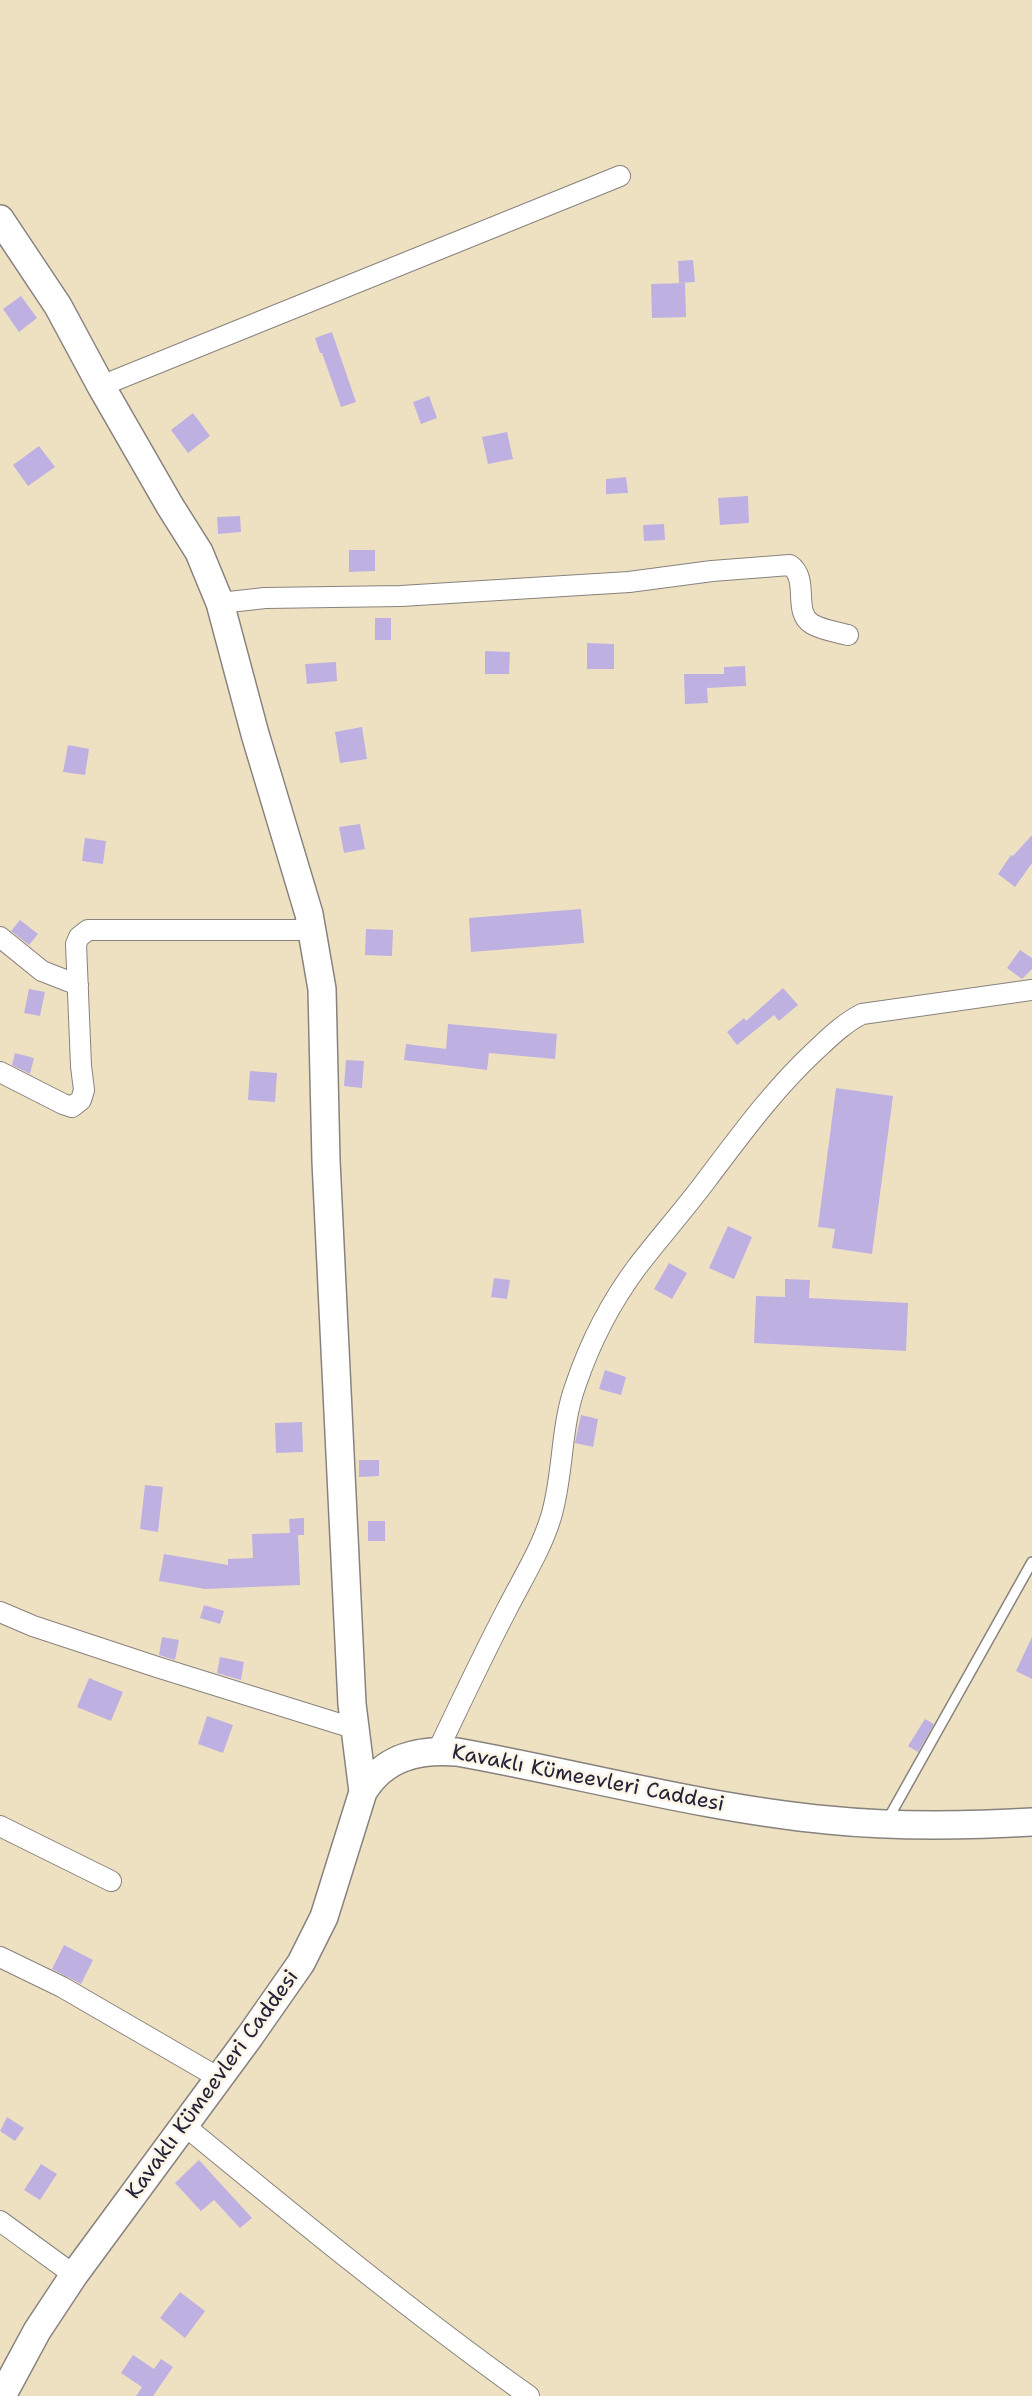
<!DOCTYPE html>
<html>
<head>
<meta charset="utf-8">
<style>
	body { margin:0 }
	canvas { display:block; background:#eee1c1 }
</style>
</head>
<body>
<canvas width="1032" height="2396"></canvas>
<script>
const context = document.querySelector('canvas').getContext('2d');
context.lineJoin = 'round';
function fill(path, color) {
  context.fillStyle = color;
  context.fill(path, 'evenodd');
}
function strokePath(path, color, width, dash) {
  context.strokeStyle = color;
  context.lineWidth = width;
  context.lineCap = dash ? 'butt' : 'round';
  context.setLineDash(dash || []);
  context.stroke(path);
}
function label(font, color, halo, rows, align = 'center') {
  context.font = font + ' "Shantell Sans",sans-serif';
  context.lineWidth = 5;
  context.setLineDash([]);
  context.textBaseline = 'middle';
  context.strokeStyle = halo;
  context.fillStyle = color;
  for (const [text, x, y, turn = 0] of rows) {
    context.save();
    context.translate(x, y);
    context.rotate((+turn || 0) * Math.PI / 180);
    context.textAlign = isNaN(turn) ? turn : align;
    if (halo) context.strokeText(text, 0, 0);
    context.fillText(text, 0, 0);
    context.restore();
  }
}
const building = new Path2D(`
	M 693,260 L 695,282 L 679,283 L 678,261 Z
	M 685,283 L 686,317 L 652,318 L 651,284 Z
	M 21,296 L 37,318 L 19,332 L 3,309 Z
	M 332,332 L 356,402 L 341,407 L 322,353 L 320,353 L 315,338 Z
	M 429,396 L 437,418 L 421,424 L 413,402 Z
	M 193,413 L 210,436 L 188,453 L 171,430 Z
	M 507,432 L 513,459 L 488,464 L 482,437 Z
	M 39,446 L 55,467 L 28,486 L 13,465 Z
	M 626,477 L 628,493 L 606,494 L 606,479 Z
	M 748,496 L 749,523 L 720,525 L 718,498 Z
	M 240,516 L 241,532 L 218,534 L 217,517 Z
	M 664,524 L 665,540 L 644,541 L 643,525 Z
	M 349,550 L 375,550 L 375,571 L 349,572 Z
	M 375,618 L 391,618 L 391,640 L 375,640 Z
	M 587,643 L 614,644 L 614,669 L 587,669 Z
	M 485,651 L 510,652 L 509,674 L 485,674 Z
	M 336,662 L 337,681 L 307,684 L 305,664 Z
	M 745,666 L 746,686 L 707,688 L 708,703 L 685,704 L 684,674 L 724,674 L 724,667 Z
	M 362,727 L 367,759 L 340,763 L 335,732 Z
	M 68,745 L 89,749 L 85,775 L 63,772 Z
	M 360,824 L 365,849 L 344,853 L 339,827 Z
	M 1032,835 L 1032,863 L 1015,887 L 998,874 L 1011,855 L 1013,856 Z
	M 85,838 L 106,841 L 103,864 L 82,861 Z
	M 581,909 L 584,943 L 471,952 L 469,918 Z
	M 20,920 L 38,934 L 29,945 L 11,931 Z
	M 366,929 L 393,930 L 392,956 L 365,955 Z
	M 1020,950 L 1032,958 L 1032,969 L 1022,979 L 1007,968 Z
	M 783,988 L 798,1005 L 779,1021 L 774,1015 L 737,1045 L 727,1032 L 744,1018 L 746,1021 Z
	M 29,989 L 45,992 L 40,1016 L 24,1013 Z
	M 448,1024 L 557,1034 L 555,1059 L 489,1053 L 487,1070 L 404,1060 L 406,1044 L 446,1049 Z
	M 15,1053 L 34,1058 L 30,1074 L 12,1065 Z
	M 346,1060 L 364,1061 L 362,1088 L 344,1086 Z
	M 250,1071 L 277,1073 L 275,1102 L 248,1100 Z
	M 836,1088 L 893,1096 L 872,1254 L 832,1248 L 835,1229 L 818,1227 Z
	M 728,1226 L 752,1237 L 734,1279 L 709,1268 Z
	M 669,1263 L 687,1273 L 672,1299 L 654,1289 Z
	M 494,1278 L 510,1280 L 507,1299 L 491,1297 Z
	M 785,1279 L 810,1280 L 809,1298 L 908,1303 L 906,1351 L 754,1343 L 756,1296 L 785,1297 Z
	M 605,1370 L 626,1377 L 621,1395 L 599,1389 Z
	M 581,1415 L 598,1419 L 593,1447 L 575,1443 Z
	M 302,1422 L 303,1452 L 276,1453 L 275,1423 Z
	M 359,1460 L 379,1460 L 379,1476 L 359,1477 Z
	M 145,1485 L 163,1487 L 158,1532 L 140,1529 Z
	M 304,1518 L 304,1535 L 298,1535 L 300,1585 L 205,1589 L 159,1581 L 164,1554 L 228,1565 L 228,1559 L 253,1558 L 252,1534 L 290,1533 L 289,1519 Z
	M 368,1521 L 385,1521 L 385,1541 L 368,1541 Z
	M 204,1605 L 224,1611 L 220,1624 L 200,1618 Z
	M 162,1637 L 179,1640 L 175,1660 L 159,1655 Z
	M 1032,1637 L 1032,1679 L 1016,1671 Z
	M 220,1657 L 244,1662 L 241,1680 L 217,1673 Z
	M 89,1678 L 123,1692 L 111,1721 L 77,1707 Z
	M 207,1716 L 233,1725 L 223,1753 L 198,1744 Z
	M 925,1719 L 934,1724 L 918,1752 L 908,1746 Z
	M 64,1945 L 93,1960 L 81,1984 L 52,1969 Z
	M 7,2117 L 24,2128 L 15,2141 L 0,2131 Z
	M 199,2160 L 252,2218 L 240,2228 L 214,2200 L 201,2211 L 175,2183 Z
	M 41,2164 L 57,2174 L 40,2200 L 24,2190 Z
	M 180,2292 L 205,2311 L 185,2338 L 160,2318 Z
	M 133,2355 L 154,2369 L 161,2359 L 173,2367 L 153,2396 L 136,2396 L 142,2387 L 121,2373 Z`);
const lane = new Path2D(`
	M 888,1819 L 1032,1562`);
const street = new Path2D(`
	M 101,386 L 620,176
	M 220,603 L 265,598 L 401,596 L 629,582 L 712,571 L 790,565 C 810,579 792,612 812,624 C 822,630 837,632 848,635
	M 0,937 L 42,971 L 78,985
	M 0,1072 L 63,1104 L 72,1107 L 81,1100 L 84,1090 L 81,1066 L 76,944 L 79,937 L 88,930 L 312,930
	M 0,1612 L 33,1626 L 157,1667 L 356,1729
	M 438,1750 C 460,1704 482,1657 506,1611 C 521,1581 541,1550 551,1517 C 564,1474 560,1427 576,1384 C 590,1343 611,1302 637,1267 C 660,1237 685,1209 708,1178 C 742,1133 774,1089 816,1050 C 830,1037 844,1023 862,1014 L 1032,990
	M 0,1826 L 111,1881
	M 0,1957 L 62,1987 L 219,2078
	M 185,2126 C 298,2219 410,2311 529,2396
	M 0,2221 L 74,2275`);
const secondary = new Path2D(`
	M 0,219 L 58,306 L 101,386 L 170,506 L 199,552 L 220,603 L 255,734 L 309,914 L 322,989 L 326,1161 L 352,1704 L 363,1792
	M 2,2396 L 37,2331 L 74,2275 L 250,2036 L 301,1963 L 324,1917 L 363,1792 C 384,1757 418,1749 457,1752 C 580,1774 703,1808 828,1820 C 896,1827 964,1826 1032,1822`);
const streetNames = [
	["Kavaklı Kümeevleri Caddesi",588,1779,11],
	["Kavaklı Kümeevleri Caddesi",213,2085,-54]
];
fill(building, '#bfb0e2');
strokePath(lane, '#88827e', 12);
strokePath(street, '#88827e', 22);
strokePath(secondary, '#88827e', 30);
strokePath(lane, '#fff', 9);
strokePath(street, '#fff', 20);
strokePath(secondary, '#fff', 27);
label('21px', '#22223b', '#fcf5e5', streetNames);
</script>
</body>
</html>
